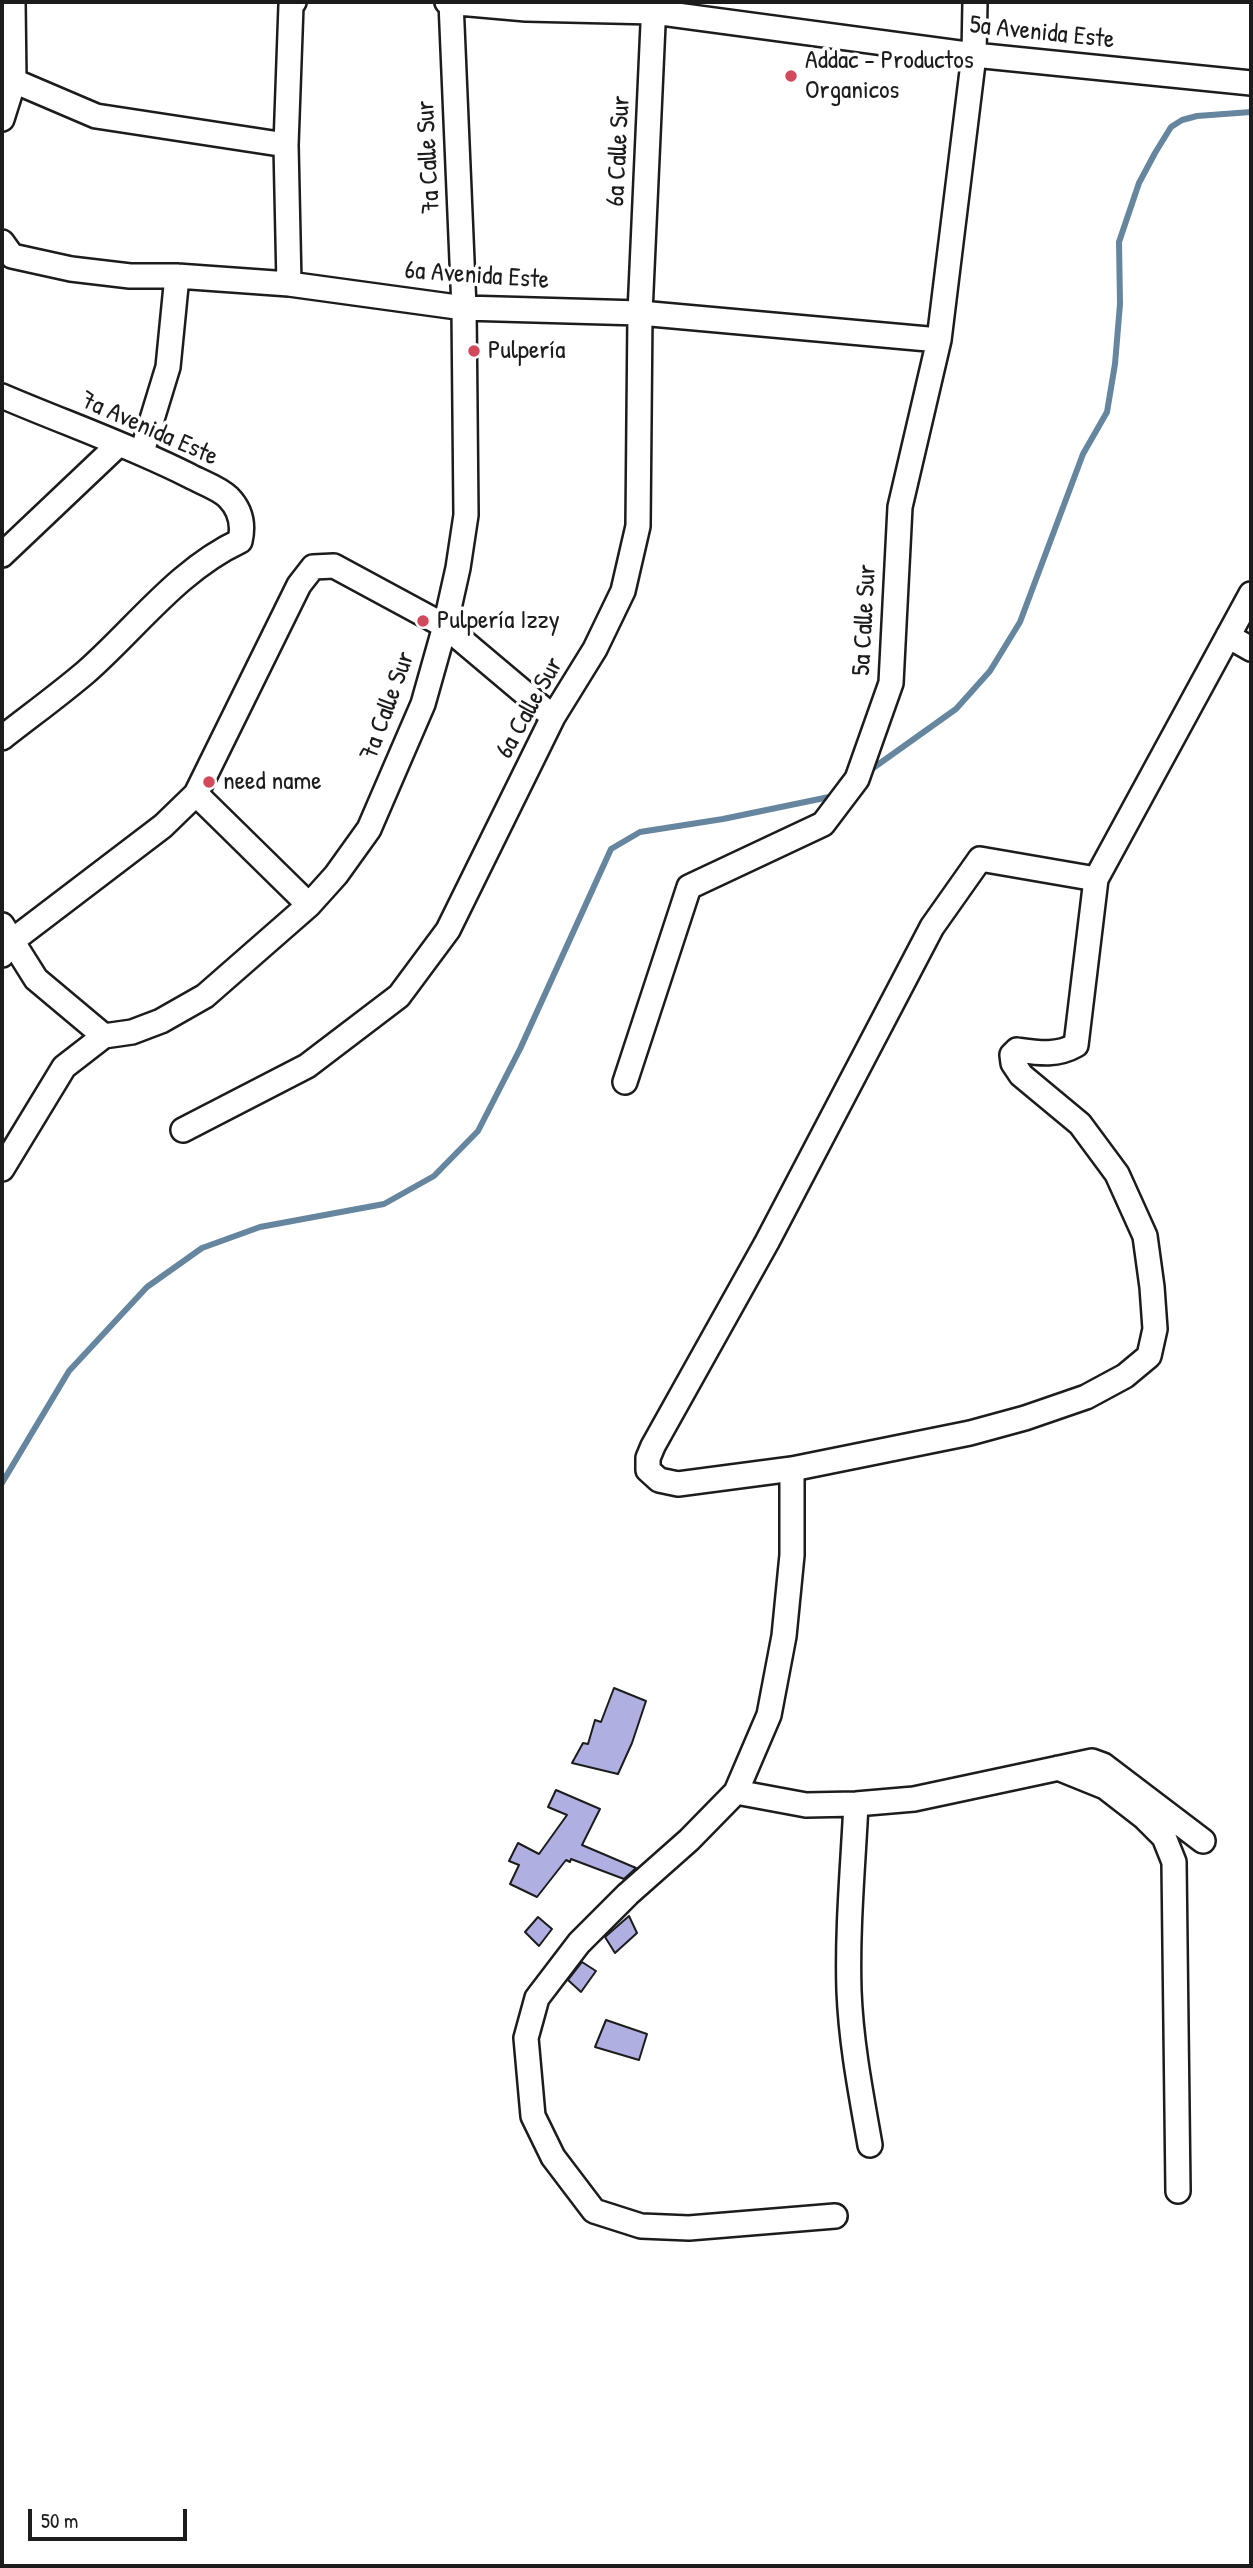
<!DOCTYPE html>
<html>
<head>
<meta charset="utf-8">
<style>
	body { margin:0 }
	#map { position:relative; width:1253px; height:2568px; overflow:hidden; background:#fff; font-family:"Patrick Hand",sans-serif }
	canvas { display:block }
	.frame { position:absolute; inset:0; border:4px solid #1c1c1c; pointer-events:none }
	.scale { position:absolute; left:28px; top:2509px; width:159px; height:32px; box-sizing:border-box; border:4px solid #1c1c1c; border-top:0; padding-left:9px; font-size:21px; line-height:24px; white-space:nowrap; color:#1c1c1c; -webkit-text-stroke:5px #fff; paint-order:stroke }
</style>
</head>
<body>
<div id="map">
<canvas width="1253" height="2568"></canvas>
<div class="frame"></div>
<div class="scale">50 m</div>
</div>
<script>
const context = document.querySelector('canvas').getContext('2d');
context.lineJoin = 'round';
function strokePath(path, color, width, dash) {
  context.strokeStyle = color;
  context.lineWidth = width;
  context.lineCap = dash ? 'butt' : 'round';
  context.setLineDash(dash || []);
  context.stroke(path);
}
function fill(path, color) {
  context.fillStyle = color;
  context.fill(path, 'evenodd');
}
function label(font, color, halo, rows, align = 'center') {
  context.font = font + ' "Patrick Hand",sans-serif';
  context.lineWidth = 7;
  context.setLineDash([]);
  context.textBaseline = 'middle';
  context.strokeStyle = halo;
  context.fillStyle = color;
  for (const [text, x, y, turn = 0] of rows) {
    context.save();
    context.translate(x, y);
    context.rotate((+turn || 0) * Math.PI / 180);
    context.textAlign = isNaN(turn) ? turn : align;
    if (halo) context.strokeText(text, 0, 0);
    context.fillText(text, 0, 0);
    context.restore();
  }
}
const stream = new Path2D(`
	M 869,771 L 956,709 L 990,671 L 1020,622 L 1083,454 L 1107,412 L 1115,364 L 1120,304 L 1119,242 L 1139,183 L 1155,153 L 1171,127 L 1182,120 L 1197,116 L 1251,112
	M 2,1483 L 69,1371 L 147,1287 L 202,1248 L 260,1227 L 384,1204 L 434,1176 L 478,1131 L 520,1049 L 611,849 L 640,832 L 723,819 L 834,796`);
const building = new Path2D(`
	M 614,1688 L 646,1701 L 632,1743 L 618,1774 L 572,1763 L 583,1743 L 588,1744 L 595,1720 L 601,1722 Z
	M 556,1790 L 600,1809 L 582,1845 L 636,1868 L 624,1879 L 571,1859 L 570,1862 L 566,1860 L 537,1897 L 510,1884 L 519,1865 L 509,1861 L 518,1843 L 539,1854 L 567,1815 L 548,1807 Z
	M 629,1916 L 637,1933 L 615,1953 L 605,1937 Z
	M 538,1917 L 552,1929 L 539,1946 L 525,1932 Z
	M 582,1962 L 596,1971 L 581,1992 L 568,1980 Z
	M 606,2020 L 647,2034 L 639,2060 L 595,2047 Z`);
const minor = new Path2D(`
	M 447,2 L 526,9 L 654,12 L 974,55 L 1251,83
	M 14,81 L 96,116 L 286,145
	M 2,119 L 14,81 L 13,2
	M 2,242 L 12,256 L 71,269 L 130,276 L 177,276 L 289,284 L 464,308 L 640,313 L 939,340
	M 289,284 L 286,145 L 291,5 L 294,2
	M 2,396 C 65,423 129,445 190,476 C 201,482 219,488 228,497 C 240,509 244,524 240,541 C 178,570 136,628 86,672 C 59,695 30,716 2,738
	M 142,452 L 168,367 L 177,276
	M 2,555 L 118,445
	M 1228,636 L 1251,649
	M 196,794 L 309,905
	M 1096,879 L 980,859 L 932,927 L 767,1242 L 653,1446 L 648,1458 L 648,1470 L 659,1480 L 678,1484 L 792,1469 L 970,1433 L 1025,1418 L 1086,1397 L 1125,1376 L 1149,1356 L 1155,1329 L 1152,1287 L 1145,1236 L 1117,1174 L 1080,1124 L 1021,1075 L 1013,1063 L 1012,1055 L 1017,1050 C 1039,1053 1057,1056 1076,1045 L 1096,879 L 1251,594
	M 2,925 L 36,979 L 104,1036
	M 2,955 L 12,941 L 163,826 L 196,794 L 299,585 L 313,567 L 334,566 L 445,626 L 553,717
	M 625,1082 L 689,887 L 823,824 L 857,779 L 891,683 L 900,507 L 939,340 L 974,55 L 975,2
	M 183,1130 L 307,1066 L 399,996 L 448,930 L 553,717 L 595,649 L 623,591 L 638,526 L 640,313 L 654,2
	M 2,1169 L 64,1067 L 104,1036 L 132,1032 L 161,1021 L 205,996 L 309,905 L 336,875 L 369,829 L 423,704 L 445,626 L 458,568 L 466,515 L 464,308 L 451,2
	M 792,1469 L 792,1555 L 784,1636 L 769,1715 L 736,1792 L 689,1840 L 628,1894 L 579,1943 L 537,1998 L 526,2038 L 533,2116 L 553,2157 L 594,2211 L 641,2226 L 689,2228 L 835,2216
	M 1058,1768 L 1105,1787 L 1145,1818 L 1164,1837 L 1174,1862 L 1178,2191
	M 736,1792 L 806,1805 L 856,1804 L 914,1799 L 1092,1761 L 1103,1765 L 1203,1841
	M 856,1804 C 853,1866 847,1929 849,1991 C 851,2043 861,2094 870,2145`);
const markers = [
	[791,76,7,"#d1495b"],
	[474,351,7,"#d1495b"],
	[423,621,7,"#d1495b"],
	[209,782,7,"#d1495b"]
];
const streetNames = [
	["5a Avenida Este",1042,33,6],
	["6a Calle Sur",619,151,-87],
	["7a Calle Sur",429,157,-93],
	["6a Avenida Este",477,276,4],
	["7a Avenida Este",149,429,24],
	["5a Calle Sur",865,620,-87],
	["7a Calle Sur",388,706,-70],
	["6a Calle Sur",530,708,-61]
];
const poiNames = [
	["Addac - Productos",805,61],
	["Organicos",805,91],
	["Pulpería",488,351],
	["Pulpería Izzy",437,621],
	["need name",223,782]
];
strokePath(stream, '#65869e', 6);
fill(building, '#b0afe1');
strokePath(building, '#1c1c1c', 2);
strokePath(minor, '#1c1c1c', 28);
strokePath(minor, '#fff', 23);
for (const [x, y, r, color] of markers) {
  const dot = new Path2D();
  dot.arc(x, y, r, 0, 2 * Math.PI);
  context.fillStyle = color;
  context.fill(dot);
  strokePath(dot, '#fff', 2.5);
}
label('26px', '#1c1c1c', '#fff', streetNames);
label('26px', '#1c1c1c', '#fff', poiNames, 'left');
</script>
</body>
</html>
